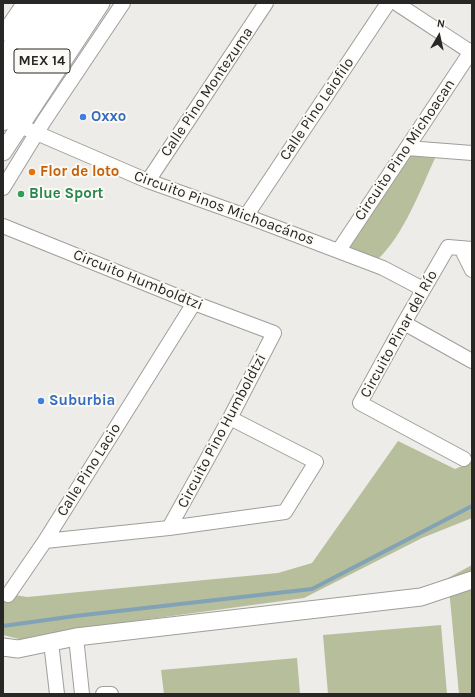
<!DOCTYPE html>
<html>
<head>
<meta charset="utf-8">
<style>
	body { margin:0 }
	#map { position:relative; width:475px; height:697px; overflow:hidden; background:#eeece8; font-family:Karla,sans-serif }
	canvas { display:block }
	.frame { position:absolute; inset:0; border:4px solid #282726; pointer-events:none }
	.north { position:absolute; left:419px; top:16px; width:40px; height:40px; -webkit-text-stroke:3px #fcfaf5; paint-order:stroke; rotate:9deg; font-size:11px; font-weight:700; line-height:16px; text-align:center; color:#282726 }
	.north::after { content:''; display:block; margin:auto; width:14px; height:18px; background:#282726; clip-path:polygon(50% 0,100% 100%,50% 72%,0 100%) }
</style>
</head>
<body>
<div id="map">
<canvas width="475" height="697"></canvas>
<div class="frame"></div>
<div class="north">N</div>
</div>
<script>
const context = document.querySelector('canvas').getContext('2d');
context.lineJoin = 'round';
function fill(path, color) {
  context.fillStyle = color;
  context.fill(path, 'evenodd');
}
function strokePath(path, color, width, dash) {
  context.strokeStyle = color;
  context.lineWidth = width;
  context.lineCap = dash ? 'butt' : 'round';
  context.setLineDash(dash || []);
  context.stroke(path);
}
function label(font, color, halo, rows, align = 'center') {
  context.font = font + ' Karla,sans-serif';
  context.lineWidth = 4;
  context.setLineDash([]);
  context.textBaseline = 'middle';
  context.strokeStyle = halo;
  context.fillStyle = color;
  for (const [text, x, y, turn = 0] of rows) {
    context.save();
    context.translate(x, y);
    context.rotate((+turn || 0) * Math.PI / 180);
    context.textAlign = isNaN(turn) ? turn : align;
    if (halo) context.strokeText(text, 0, 0);
    context.fillText(text, 0, 0);
    context.restore();
  }
}
const green = new Path2D(`
	M 406,155 L 435,158 C 421,189 403,236 378,259 L 346,246 Z
	M 398,441 L 455,469 L 472,462 L 472,518 L 422,538 L 304,598 L 91,627 L 23,640 L 3,635 L 3,593 L 27,597 L 278,573 L 312,563 Z
	M 472,565 L 472,694 L 459,694 L 448,578 Z
	M 441,625 L 447,694 L 328,694 L 323,635 Z
	M 297,658 L 300,694 L 164,694 L 161,670 Z`);
const stream = new Path2D(`
	M 3,626 L 75,616 L 312,589 L 472,506`);
const minor = new Path2D(`
	M 396,3 L 472,53
	M 3,26 L 23,47
	M 3,34 L 24,3
	M 11,122 L 148,181 L 246,216 L 383,268 L 423,289
	M 407,148 L 472,153
	M 148,181 L 266,3
	M 3,188 L 44,121 L 123,3
	M 246,216 L 388,3
	M 3,226 L 194,303 L 274,333 L 230,418 L 169,528
	M 461,248 L 472,270
	M 339,250 L 472,50
	M 404,323 L 472,361
	M 464,459 L 360,403 L 404,323 L 448,247 L 472,249
	M 45,541 L 169,528 L 285,512 L 316,462 L 230,418
	M 8,595 L 45,541 L 194,303
	M 76,637 L 82,694
	M 51,642 L 57,694
	M 103,694 L 111,694`);
const tertiary = new Path2D(`
	M 3,59 L 40,3
	M 3,152 L 101,3
	M 3,647 L 18,649 L 76,637 L 421,597 L 472,580`);
const primary = new Path2D(`
	M 3,87 L 58,3
	M 3,119 L 81,3`);
const markers = [
	[83,117,4,"#3f7fe0"],
	[32,172,4,"#e8710a"],
	[21,194,4,"#2e9e5b"],
	[41,401,4,"#3f7fe0"]
];
const shields = [
	[42,61,56]
];
const shieldNames = [
	["MEX 14",42,61]
];
const streetNames = [
	["Calle Pino Montezuma",207,92,-56],
	["Calle Pino Leiofilo",317,109,-56],
	["Circuito Pino Michoacan",405,150,-56],
	["Circuito Pinos Michoacános",224,208,20],
	["Circuito Humboldtzi",138,280,22],
	["Circuito Pinar del Río",399,334,-61],
	["Circuito Pino Humboldtzi",222,431,-62],
	["Calle Pino Lacio",89,470,-58]
];
const shopNames = [
	["Oxxo",91,117],
	["Suburbia",49,401]
];
const foodNames = [
	["Flor de loto",40,172]
];
const leisureNames = [
	["Blue Sport",29,194]
];
fill(green, '#b6be9c');
strokePath(stream, '#82a2b6', 4);
strokePath(minor, '#a09e9a', 16);
strokePath(tertiary, '#a09e9a', 19);
strokePath(primary, '#a09e9a', 24);
strokePath(minor, '#fff', 14);
strokePath(tertiary, '#fff', 17);
strokePath(primary, '#fff', 22);
for (const [x, y, r, color] of markers) {
  const dot = new Path2D();
  dot.arc(x, y, r, 0, 2 * Math.PI);
  context.fillStyle = color;
  context.fill(dot);
  strokePath(dot, '#fcfaf5', 1.5);
}
for (const [x, y, w] of shields) {
  const box = new Path2D();
  box.roundRect(x - w / 2, y - 12, w, 24, 3);
  context.fillStyle = '#fcfaf5';
  context.fill(box);
  strokePath(box, '#282726', 1);
}
label('bold 14px', '#282726', null, shieldNames);
label('15px', '#282726', '#fcfaf5', streetNames);
label('bold 15px', '#366cbe', '#fcfaf5', shopNames, 'left');
label('bold 15px', '#c56008', '#fcfaf5', foodNames, 'left');
label('bold 15px', '#27864d', '#fcfaf5', leisureNames, 'left');
</script>
</body>
</html>
